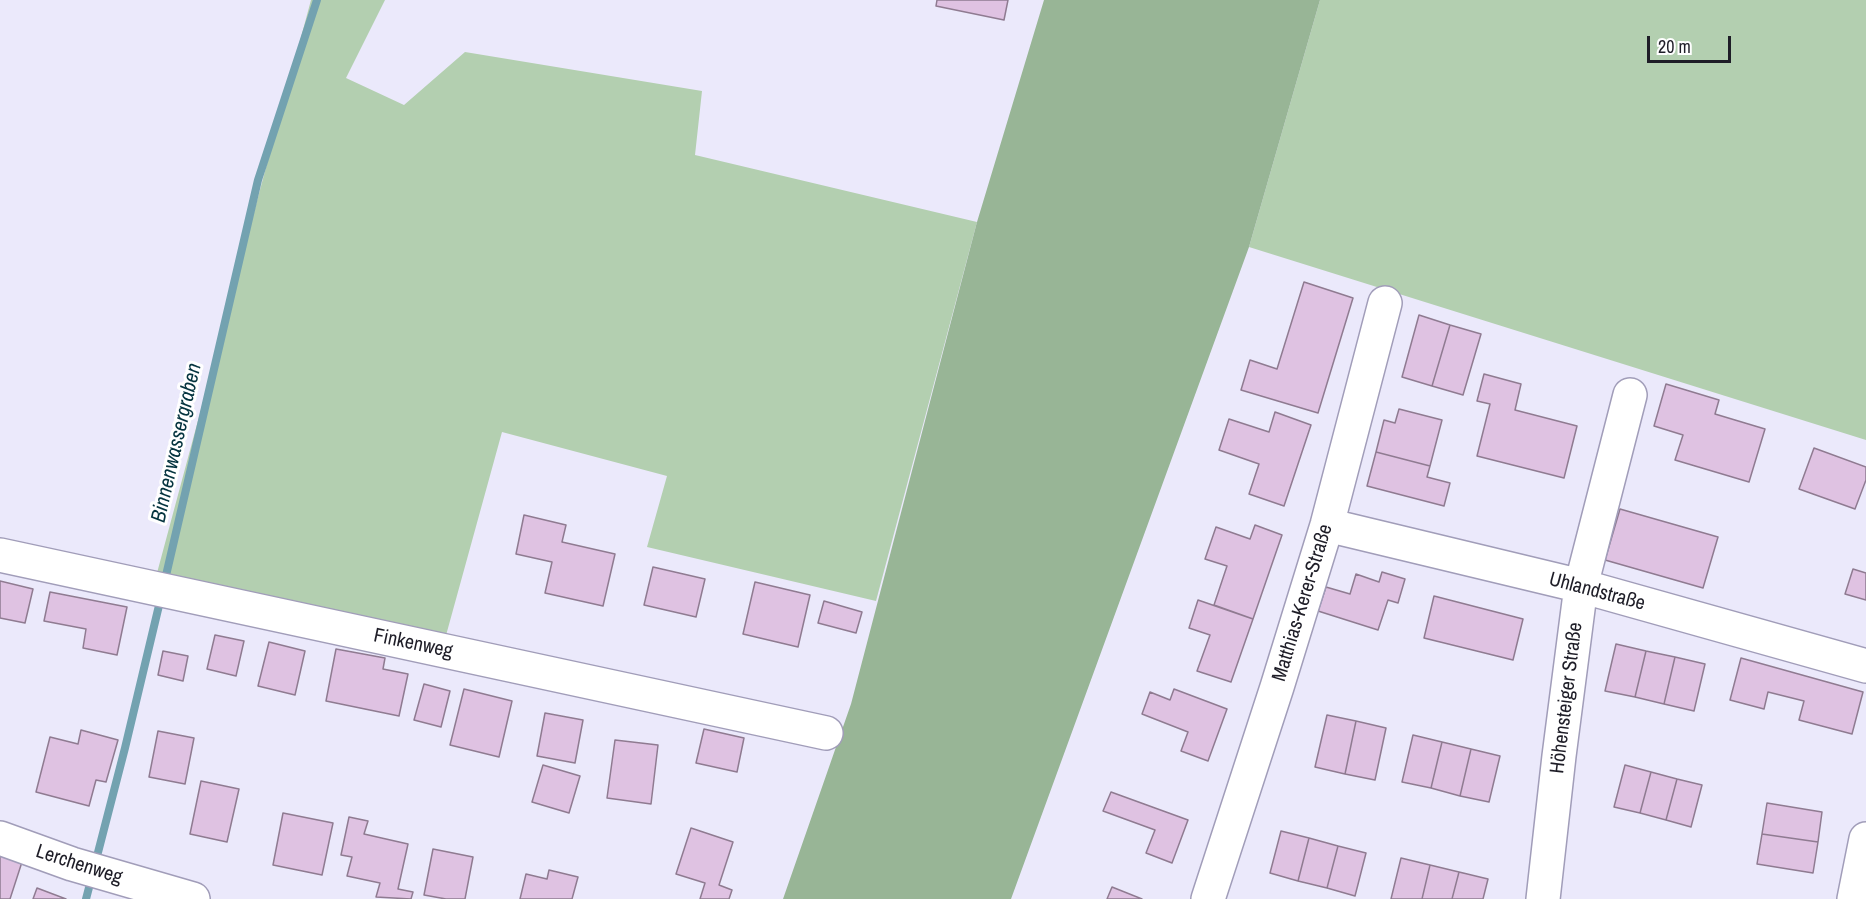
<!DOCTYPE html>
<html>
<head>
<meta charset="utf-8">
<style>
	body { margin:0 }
	#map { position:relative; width:1866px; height:899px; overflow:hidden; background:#ebe9fb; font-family:"Archivo Narrow",sans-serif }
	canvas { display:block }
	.scale { position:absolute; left:1647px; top:36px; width:84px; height:27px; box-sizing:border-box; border:3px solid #1e1d27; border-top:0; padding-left:8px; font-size:18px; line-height:21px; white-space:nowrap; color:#1e1d27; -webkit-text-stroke:4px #fff; paint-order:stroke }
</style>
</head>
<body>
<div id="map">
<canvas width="1866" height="899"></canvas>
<div class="scale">20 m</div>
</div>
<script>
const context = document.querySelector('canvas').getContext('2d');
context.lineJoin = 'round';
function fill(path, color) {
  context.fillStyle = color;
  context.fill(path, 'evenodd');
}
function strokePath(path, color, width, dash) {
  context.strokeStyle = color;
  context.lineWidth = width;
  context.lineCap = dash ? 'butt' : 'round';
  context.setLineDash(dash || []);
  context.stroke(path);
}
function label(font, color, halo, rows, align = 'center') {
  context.font = font + ' "Archivo Narrow",sans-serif';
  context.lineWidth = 6;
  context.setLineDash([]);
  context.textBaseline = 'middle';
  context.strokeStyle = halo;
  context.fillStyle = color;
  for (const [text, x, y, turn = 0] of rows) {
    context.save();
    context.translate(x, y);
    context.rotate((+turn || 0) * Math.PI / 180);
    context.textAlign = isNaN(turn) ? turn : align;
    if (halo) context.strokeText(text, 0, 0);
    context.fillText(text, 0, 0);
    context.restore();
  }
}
const green = new Path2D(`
	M 311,0 L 385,0 L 346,78 L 404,105 L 465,52 L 702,91 L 695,155 L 977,222 L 876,601 L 647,547 L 667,476 L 502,432 L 445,639 L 157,573 Z
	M 1320,0 L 1866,0 L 1866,440 L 1249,247 Z`);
const forest = new Path2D(`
	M 1044,0 L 1320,0 L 1249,247 L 1011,899 L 783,899 L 851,704 L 977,222 Z`);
const stream = new Path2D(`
	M 164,584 L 258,180 L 317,0
	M 95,864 L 125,748 L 161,597
	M 86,899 L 92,876`);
const building = new Path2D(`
	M 937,0 L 1008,0 L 1004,20 L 936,6 Z
	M 1304,282 L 1353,298 L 1318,413 L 1241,390 L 1250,360 L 1277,369 Z
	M 1419,315 L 1450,325 L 1432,386 L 1402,377 Z
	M 1450,325 L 1481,334 L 1463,395 L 1432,386 Z
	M 1484,374 L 1521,384 L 1515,410 L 1577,426 L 1564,478 L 1477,456 L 1490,404 L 1477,401 Z
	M 1666,384 L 1719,400 L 1715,414 L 1765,429 L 1749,482 L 1675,460 L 1683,435 L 1654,426 Z
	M 1399,409 L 1442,420 L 1430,466 L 1376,452 L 1384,420 L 1395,423 Z
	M 1275,412 L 1311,425 L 1284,506 L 1249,494 L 1259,464 L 1219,450 L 1229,419 L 1269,432 Z
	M 1814,448 L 1866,467 L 1866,480 L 1855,509 L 1799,489 Z
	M 1376,452 L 1430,466 L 1427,477 L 1450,483 L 1444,506 L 1367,486 Z
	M 1620,509 L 1718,537 L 1703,588 L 1605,560 Z
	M 524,515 L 566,525 L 562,542 L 615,554 L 603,606 L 545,593 L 552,562 L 516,554 Z
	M 1255,525 L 1282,535 L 1253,619 L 1214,605 L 1227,566 L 1205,559 L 1216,527 L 1250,539 Z
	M 653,567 L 705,579 L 696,617 L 644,605 Z
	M 1853,569 L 1866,573 L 1866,600 L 1845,594 Z
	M 1382,572 L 1405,579 L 1398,603 L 1388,600 L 1378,630 L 1318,611 L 1326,587 L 1350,594 L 1356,574 L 1379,582 Z
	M 0,581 L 33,589 L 25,623 L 0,618 Z
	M 755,582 L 810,595 L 798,647 L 743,634 Z
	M 50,592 L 127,607 L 117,655 L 83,648 L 86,629 L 44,621 Z
	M 1434,596 L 1523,619 L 1513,660 L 1424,638 Z
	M 1198,600 L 1253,619 L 1231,682 L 1197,671 L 1210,635 L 1189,628 Z
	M 824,601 L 862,612 L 856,633 L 818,623 Z
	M 215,635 L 244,641 L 236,676 L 207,669 Z
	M 269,642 L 305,651 L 295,695 L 258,686 Z
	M 1616,644 L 1646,651 L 1635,697 L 1605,691 Z
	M 336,649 L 385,658 L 383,669 L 408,674 L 399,716 L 326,701 Z
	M 163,651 L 188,656 L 183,681 L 158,675 Z
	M 1646,651 L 1675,657 L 1664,704 L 1635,697 Z
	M 1675,657 L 1705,664 L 1694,711 L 1664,704 Z
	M 1741,658 L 1863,692 L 1852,734 L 1799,720 L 1804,701 L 1768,692 L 1764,709 L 1730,700 Z
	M 424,684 L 450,691 L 441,727 L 414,720 Z
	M 464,689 L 512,701 L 499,757 L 450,745 Z
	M 1174,689 L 1227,709 L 1208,761 L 1181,751 L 1188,732 L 1142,714 L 1150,692 L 1170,700 Z
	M 545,713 L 583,720 L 575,763 L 537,756 Z
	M 1327,715 L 1356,721 L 1345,774 L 1315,767 Z
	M 1356,721 L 1386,728 L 1375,780 L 1345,774 Z
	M 704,729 L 744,738 L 737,772 L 696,763 Z
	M 81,730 L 118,740 L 106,782 L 96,780 L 89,806 L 36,792 L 50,737 L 78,744 Z
	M 158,731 L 194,738 L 185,784 L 149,777 Z
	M 1413,735 L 1442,742 L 1431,788 L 1402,782 Z
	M 615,740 L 658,745 L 651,804 L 607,798 Z
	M 1442,742 L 1471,749 L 1460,796 L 1431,788 Z
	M 1471,749 L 1500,756 L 1489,802 L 1460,796 Z
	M 543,765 L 580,776 L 569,813 L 532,802 Z
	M 1625,765 L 1651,772 L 1640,813 L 1614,807 Z
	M 1651,772 L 1677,779 L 1666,820 L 1640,813 Z
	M 1677,779 L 1702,785 L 1691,827 L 1666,820 Z
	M 201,781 L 239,789 L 227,842 L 190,834 Z
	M 1111,792 L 1188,820 L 1172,863 L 1146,853 L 1155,830 L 1103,811 Z
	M 1767,803 L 1822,812 L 1818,842 L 1762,834 Z
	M 283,813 L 333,823 L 322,875 L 273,865 Z
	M 349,817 L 368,821 L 364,834 L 408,844 L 398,889 L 413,892 L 411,899 L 376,897 L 380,883 L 347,876 L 352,857 L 341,855 Z
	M 691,828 L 733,842 L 719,885 L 732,890 L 729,899 L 700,899 L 705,883 L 676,874 Z
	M 1281,831 L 1309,838 L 1298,881 L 1270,873 Z
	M 1762,834 L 1818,842 L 1813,873 L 1757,864 Z
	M 1309,838 L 1338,846 L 1327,888 L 1298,881 Z
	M 1338,846 L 1366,853 L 1355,896 L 1327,888 Z
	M 433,849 L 473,857 L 465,899 L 446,899 L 424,895 Z
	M 0,855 L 22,862 L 10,899 L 0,899 Z
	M 1401,858 L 1430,865 L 1422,899 L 1391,899 Z
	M 1430,865 L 1459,872 L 1452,899 L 1422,899 Z
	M 549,870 L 578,877 L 572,899 L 520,899 L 526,874 L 547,879 Z
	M 1459,872 L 1488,879 L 1483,899 L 1452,899 Z
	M 1112,887 L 1142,899 L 1107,899 Z
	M 37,888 L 66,899 L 33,899 Z`);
const street = new Path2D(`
	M 1327,525 L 1581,586 L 1866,666
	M 0,555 L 826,733
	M 0,838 L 72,864 L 193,899
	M 1208,899 L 1277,687 L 1327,525 L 1385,303
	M 1543,899 L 1559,756 L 1581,586 L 1630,395
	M 1854,899 L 1866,839`);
const streetNames = [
	["Uhlandstraße",1597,592,15],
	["Matthias-Kerer-Straße",1303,603,-73],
	["Finkenweg",413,644,12],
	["Höhensteiger Straße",1567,698,-83],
	["Lerchenweg",79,865,18]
];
const waterNames = [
	["Binnenwassergraben",177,443,-77]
];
fill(green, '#b3cfb0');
fill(forest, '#98b596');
strokePath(stream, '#73a2b0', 8);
fill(building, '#dfc2e2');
strokePath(building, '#8f7b91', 1.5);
strokePath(street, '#a19db9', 36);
strokePath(street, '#fff', 33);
label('20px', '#1e1d27', '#fff', streetNames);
label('italic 21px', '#05343f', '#fff', waterNames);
</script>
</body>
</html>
